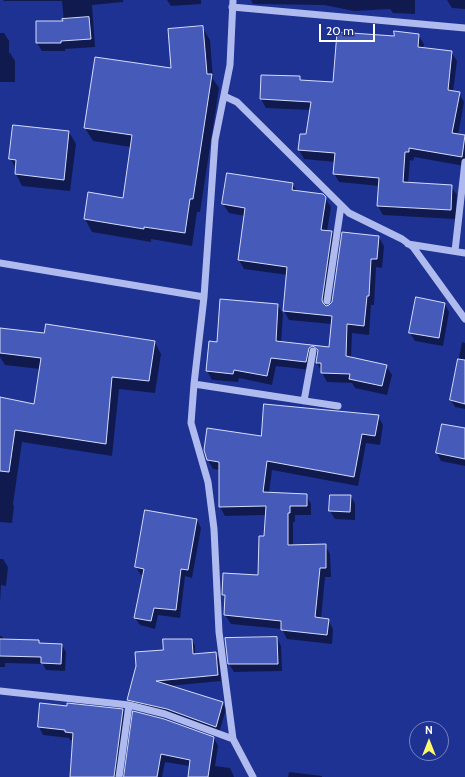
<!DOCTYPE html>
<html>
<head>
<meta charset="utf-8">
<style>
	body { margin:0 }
	#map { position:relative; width:465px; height:777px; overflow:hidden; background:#1e3293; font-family:Cabin,sans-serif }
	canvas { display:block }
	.north { position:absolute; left:409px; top:721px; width:40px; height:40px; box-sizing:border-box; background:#1e3293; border:1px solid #7884be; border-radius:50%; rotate:0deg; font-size:11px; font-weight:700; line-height:16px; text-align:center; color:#fff }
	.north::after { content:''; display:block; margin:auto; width:14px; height:18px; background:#fdfa6e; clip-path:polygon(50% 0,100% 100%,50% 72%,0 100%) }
	.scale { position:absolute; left:319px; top:24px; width:56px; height:18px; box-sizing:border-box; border:2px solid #fff; border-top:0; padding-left:5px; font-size:12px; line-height:14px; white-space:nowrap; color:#fff; -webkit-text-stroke:3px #1e3293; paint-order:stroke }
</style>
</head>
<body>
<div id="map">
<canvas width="465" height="777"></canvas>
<div class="north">N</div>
<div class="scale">20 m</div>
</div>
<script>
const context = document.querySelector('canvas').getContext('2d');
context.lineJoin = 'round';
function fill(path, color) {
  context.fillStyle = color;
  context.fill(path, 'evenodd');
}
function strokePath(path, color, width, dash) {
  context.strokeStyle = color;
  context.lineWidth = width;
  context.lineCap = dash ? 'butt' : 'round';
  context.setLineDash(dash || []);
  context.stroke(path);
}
const shadow = new Path2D(`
	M 3,0 L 123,0 L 123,2 L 92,5 L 95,47 L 65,49 L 65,51 L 42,51 L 37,43 L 64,22 L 62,1 L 4,1 Z
	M 167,0 L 201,0 L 201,4 L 171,6 Z
	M 251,0 L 415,0 L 415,14 L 393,13 L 390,9 L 354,11 L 324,5 L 253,4 Z
	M 447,0 L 465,0 L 465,9 L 452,8 Z
	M 202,27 L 210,40 L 213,79 L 219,88 L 200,212 L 197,212 L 192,246 L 151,239 L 151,242 L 92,232 L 85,219 L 88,194 L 123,199 L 131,147 L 93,141 L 85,128 L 172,69 Z
	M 0,33 L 4,33 L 9,41 L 9,53 L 10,53 L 15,61 L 15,82 L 0,82 Z
	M 418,35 L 424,44 L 423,49 L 451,52 L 457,61 L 453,92 L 459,93 L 464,102 L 458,135 L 465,136 L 465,166 L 414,157 L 413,161 L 410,160 L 408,183 L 451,186 L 457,195 L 455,219 L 383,215 L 378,206 L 380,186 L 339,182 L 334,173 L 335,162 L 304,159 L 299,150 L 307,135 L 310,110 L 266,108 L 261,99 L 299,77 L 301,81 L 334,83 L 395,37 Z
	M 69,132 L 76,144 L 70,191 L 22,186 L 16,174 L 16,169 L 10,158 Z
	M 292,184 L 297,191 L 325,198 L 331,207 L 327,231 L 332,232 L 337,241 L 327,307 L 330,306 L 379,237 L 384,246 L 382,268 L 376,267 L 374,305 L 371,305 L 369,335 L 352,333 L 351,358 L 386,366 L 392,375 L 387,395 L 355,388 L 352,383 L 327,382 L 317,363 L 318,355 L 314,357 L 311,370 L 276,366 L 272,385 L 239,378 L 238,382 L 212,380 L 207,371 L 218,343 L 278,305 L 283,314 L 281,343 L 330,348 L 332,324 L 289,320 L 284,311 L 288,275 L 244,269 L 239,260 L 245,216 L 229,213 L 223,204 Z
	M 445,304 L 449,312 L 443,346 L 415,341 L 410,333 Z
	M 0,331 L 154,341 L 161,354 L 155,393 L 119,389 L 112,456 L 22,442 L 13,504 L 14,506 L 12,523 L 0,522 L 0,398 L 34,405 L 40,369 L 5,365 L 0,357 Z
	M 462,342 L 465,343 L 465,409 L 455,407 L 451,400 Z
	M 378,416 L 383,425 L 380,445 L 366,443 L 358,486 L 272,470 L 269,493 L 306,495 L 311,504 L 311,515 L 295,515 L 295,522 L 293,522 L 293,546 L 325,545 L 330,554 L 331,577 L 325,577 L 321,619 L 328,620 L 333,629 L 332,644 L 287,639 L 282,629 L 231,624 L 225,615 L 226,600 L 223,595 L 259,576 L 265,537 L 266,515 L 225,516 L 220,507 L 220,470 L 213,469 L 208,460 L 262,437 Z
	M 465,429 L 465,466 L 441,461 L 437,453 Z
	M 351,496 L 355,504 L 355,520 L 335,519 L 330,511 Z
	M 197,520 L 201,528 L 192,578 L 185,576 L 180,618 L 158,615 L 155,629 L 140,625 L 135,618 L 144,575 L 141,575 L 136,567 Z
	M 0,559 L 3,559 L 8,567 L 6,586 L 1,585 L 0,603 Z
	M 0,636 L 2,636 L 4,640 L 38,641 L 40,644 L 62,645 L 66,652 L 65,671 L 46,670 L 43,664 L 5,663 L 5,667 L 0,667 Z
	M 277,638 L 281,646 L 282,671 L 234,672 L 229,664 Z
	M 192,640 L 195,646 L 195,655 L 215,653 L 219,659 L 221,681 L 168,686 L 222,703 L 226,709 L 219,733 L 132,706 L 128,700 L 164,651 Z
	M 123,710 L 127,718 L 120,777 L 72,777 L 73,740 L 70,740 L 69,738 L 43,735 L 39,727 Z
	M 134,712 L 214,738 L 218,746 L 215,766 L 230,768 L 234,777 L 189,777 L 190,766 L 165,762 L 162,777 L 125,777 Z
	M 289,772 L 322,776 L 322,777 L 288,777 Z`);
const building = new Path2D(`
	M 89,17 L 91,39 L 61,41 L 61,43 L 36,43 L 36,21 L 63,21 L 62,19 Z
	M 203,26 L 207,74 L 212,74 L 193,199 L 190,199 L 185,233 L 144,227 L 144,229 L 84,219 L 88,192 L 123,198 L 132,135 L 84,128 L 95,57 L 171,68 L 168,29 Z
	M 394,31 L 419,34 L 418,47 L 452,51 L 448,90 L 460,92 L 452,133 L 465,135 L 462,157 L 409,148 L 409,152 L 405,152 L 403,182 L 452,185 L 451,210 L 377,206 L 379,178 L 333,174 L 335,153 L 298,150 L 300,134 L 306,134 L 311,102 L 260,99 L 261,75 L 300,76 L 300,80 L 333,82 L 337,32 L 394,36 Z
	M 13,125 L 69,131 L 64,180 L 15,174 L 16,160 L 9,159 Z
	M 227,173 L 293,183 L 292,190 L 323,194 L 326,197 L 321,230 L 332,231 L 322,300 L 323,303 L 326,306 L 329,305 L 332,302 L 342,232 L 379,236 L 377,259 L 371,259 L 369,296 L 367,296 L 364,326 L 347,324 L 346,356 L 387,365 L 382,386 L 349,379 L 350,374 L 321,373 L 321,363 L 316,363 L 318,350 L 313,346 L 309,348 L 306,362 L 271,358 L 267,376 L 234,370 L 233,374 L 206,371 L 209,341 L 217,342 L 220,299 L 278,304 L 276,341 L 329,347 L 332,316 L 283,311 L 287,267 L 238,260 L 245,208 L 222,204 Z
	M 416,297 L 445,303 L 439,338 L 409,333 Z
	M 46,324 L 155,341 L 149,381 L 112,377 L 106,444 L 15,430 L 9,472 L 0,471 L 0,397 L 34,404 L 41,358 L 0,353 L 0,328 L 44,333 Z
	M 458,359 L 465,360 L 465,404 L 450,400 Z
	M 264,404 L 379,415 L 375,436 L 362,434 L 354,477 L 267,461 L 263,492 L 307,494 L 307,506 L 290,506 L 290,513 L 288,513 L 288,545 L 326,544 L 326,568 L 320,568 L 315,617 L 329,619 L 327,635 L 281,630 L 281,621 L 224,615 L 225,595 L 222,595 L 223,573 L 258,575 L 259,536 L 264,536 L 266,506 L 219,507 L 219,462 L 207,460 L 204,450 L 207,428 L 261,436 Z
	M 442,424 L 465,428 L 465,459 L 436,453 Z
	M 330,495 L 351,495 L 350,512 L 329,511 Z
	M 145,510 L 197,519 L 188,570 L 181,569 L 176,610 L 154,608 L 151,621 L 134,618 L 144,569 L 135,567 Z
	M 277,637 L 278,664 L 228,664 L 225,638 Z
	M 0,639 L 39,640 L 39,643 L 62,644 L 61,664 L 41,663 L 41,657 L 0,656 Z
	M 163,639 L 192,639 L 193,654 L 216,652 L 218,675 L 156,681 L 223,702 L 216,727 L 167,709 L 127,700 L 136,666 L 135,652 L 163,650 Z
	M 40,703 L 67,706 L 67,703 L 123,709 L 114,777 L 70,777 L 73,733 L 65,732 L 65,730 L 38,727 Z
	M 133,711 L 164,719 L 214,737 L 208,777 L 188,777 L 190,760 L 161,754 L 157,777 L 124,777 Z`);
const minor = new Path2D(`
	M 233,0 L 230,65 L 215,140 L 204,297 L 194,384 L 191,423 L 208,482 L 214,529 L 219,632 L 233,739 L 253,777
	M 232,7 L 465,28
	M 224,96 L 237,102 L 349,213 L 402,239 L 413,247 L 465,319
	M 408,244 L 465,253
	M 455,251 L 465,162
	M 0,263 L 204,297
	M 327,301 L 341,206
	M 194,384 L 338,406
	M 304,401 L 313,351
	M 0,691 L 129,705 L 165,714 L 233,739
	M 119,777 L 129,705`);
fill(shadow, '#0007');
fill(building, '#465bb9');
strokePath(building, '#d5dcfa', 1);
strokePath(minor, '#afbbee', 7);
</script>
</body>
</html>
